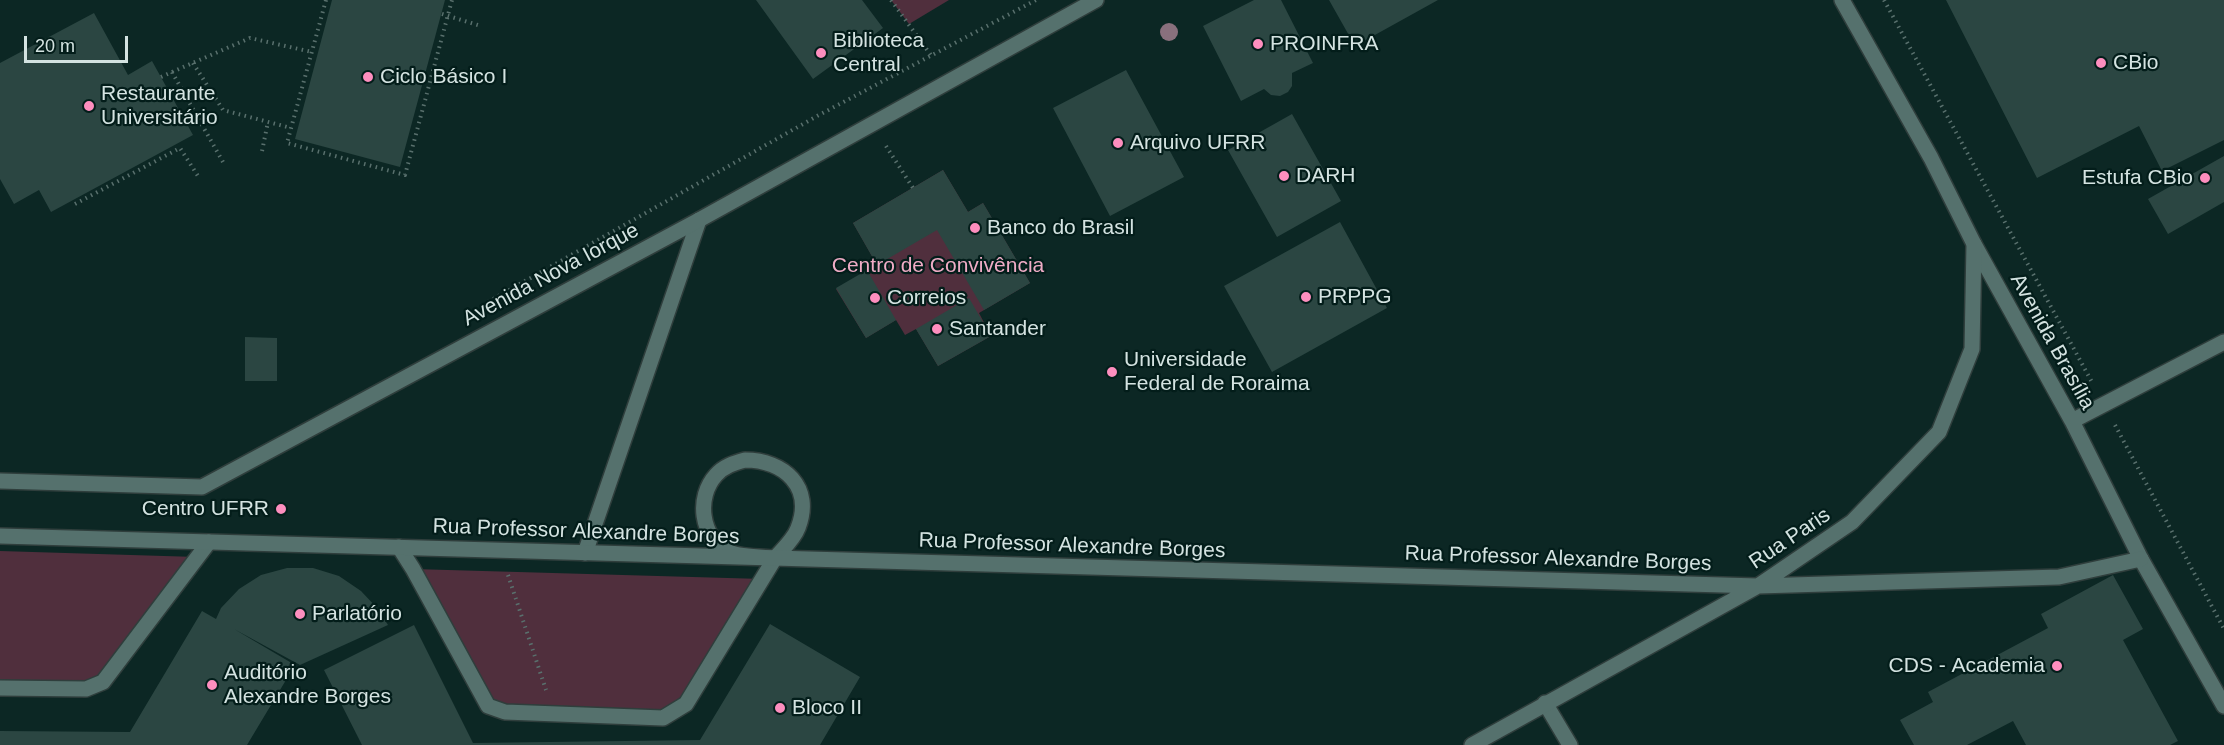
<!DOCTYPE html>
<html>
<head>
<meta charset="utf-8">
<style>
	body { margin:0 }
	#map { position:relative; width:2224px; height:745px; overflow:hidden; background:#0c2724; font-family:Arial,sans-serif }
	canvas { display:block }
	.scale { position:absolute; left:24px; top:36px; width:104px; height:27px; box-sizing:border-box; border:3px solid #d4e3e1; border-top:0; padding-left:8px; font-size:18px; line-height:21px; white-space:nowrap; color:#d4e3e1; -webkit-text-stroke:4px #031d1a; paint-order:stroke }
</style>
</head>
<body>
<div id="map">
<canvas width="2224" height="745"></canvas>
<div class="scale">20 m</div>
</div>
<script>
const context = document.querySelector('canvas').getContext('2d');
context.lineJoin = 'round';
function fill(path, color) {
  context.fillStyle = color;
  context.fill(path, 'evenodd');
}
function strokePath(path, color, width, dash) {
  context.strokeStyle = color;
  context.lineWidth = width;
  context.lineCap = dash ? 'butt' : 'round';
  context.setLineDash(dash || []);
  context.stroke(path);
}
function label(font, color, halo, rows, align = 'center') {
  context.font = font + ' Arial,sans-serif';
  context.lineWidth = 4.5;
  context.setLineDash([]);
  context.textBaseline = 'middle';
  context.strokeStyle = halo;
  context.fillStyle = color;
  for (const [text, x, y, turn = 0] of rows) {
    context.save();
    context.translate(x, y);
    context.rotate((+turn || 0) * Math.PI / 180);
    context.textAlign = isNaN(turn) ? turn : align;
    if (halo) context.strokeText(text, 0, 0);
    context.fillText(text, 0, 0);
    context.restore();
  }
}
const green = new Path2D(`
	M 891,0 L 949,0 L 909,24 Z
	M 943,170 L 968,212 L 983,203 L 1030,283 L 979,313 L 991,336 L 938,366 L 916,329 L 905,335 L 896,320 L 866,338 L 836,289 L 877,265 L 853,223 Z
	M 0,551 L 197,557 L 103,682 L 0,688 Z
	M 413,569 L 763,579 L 686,704 L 663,718 L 488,706 Z`);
const building = new Path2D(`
	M 332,0 L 445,0 L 400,167 L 295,139 Z
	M 756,0 L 862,0 L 883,28 L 813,79 Z
	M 1254,0 L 1281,0 L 1313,63 L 1292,73 L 1292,86 L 1288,92 L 1280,96 L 1271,95 L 1264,89 L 1241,101 L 1203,26 Z
	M 1329,0 L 1438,0 L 1355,46 Z
	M 1946,0 L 2224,0 L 2224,140 L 2162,171 L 2139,126 L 2037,178 Z
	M 94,13 L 128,75 L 152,61 L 193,135 L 51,212 L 39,190 L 14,204 L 0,179 L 0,63 Z
	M 1126,70 L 1184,177 L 1110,216 L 1053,108 Z
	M 1292,114 L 1341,201 L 1277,237 L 1228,150 Z
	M 2224,156 L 2224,202 L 2168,234 L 2148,199 Z
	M 943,170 L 968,212 L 983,203 L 1030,283 L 984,310 L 937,230 L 877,265 L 853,223 Z
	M 1340,222 L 1387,308 L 1272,372 L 1224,286 Z
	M 867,270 L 896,320 L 866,338 L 836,288 Z
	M 969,298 L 991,336 L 938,366 L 916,329 Z
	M 245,337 L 277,338 L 277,381 L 245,381 Z
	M 287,568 L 313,568 L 339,576 L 361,591 L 378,609 L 388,625 L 300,665 L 234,629 L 295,665 L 247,745 L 0,745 L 0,731 L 130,732 L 202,611 L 216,619 L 221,608 L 239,589 L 261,575 Z
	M 2113,575 L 2143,629 L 2123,640 L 2178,741 L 2170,745 L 2026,745 L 2013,721 L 1967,745 L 1914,745 L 1900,720 L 1933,702 L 1928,692 L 2048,628 L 2041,614 Z
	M 770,624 L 860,677 L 820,745 L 362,745 L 324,670 L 414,625 L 473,743 L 700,740 Z`);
const path = new Path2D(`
	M 326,0 L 287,143 L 405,175 L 452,0
	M 891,0 L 933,58
	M 1884,0 L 2093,384
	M 442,14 L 481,26
	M 193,63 L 223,110 L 291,128
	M 172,72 L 250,38 L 312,52
	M 161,77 L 172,72 L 223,162
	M 886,146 L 913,188
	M 262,151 L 268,122
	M 75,204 L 180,148 L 198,176
	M 488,302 L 819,115 L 1036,0
	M 2115,425 L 2224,629
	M 508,575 L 546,690`);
const lane = new Path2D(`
	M 745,460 C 784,460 814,487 798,528 C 794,539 783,549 775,558 C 763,557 739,557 729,552 C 700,537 696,497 716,475 C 724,466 734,463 745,460 Z
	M 399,547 L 413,569 L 488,706 L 505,712 L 663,718 L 686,704 L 775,558
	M 0,688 L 86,689 L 103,682 L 209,542
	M 1545,703 L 1570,745`);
const street = new Path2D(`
	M 1974,244 L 2072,421 L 2141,559 L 2224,706
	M 2072,421 L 2224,342
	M 585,553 L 699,220`);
const secondary = new Path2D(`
	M 0,481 L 202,487 L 699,220 L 1096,0
	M 0,536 L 1758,586 L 2059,577 L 2141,559
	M 1472,745 L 1758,586 L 1852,522 L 1939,432 L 1972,349 L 1974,244 L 1931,158 L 1842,0`);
const trees = [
	[1169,32]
];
const markers = [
	[1258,44,6,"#fd8ebe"],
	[821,53,6,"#fd8ebe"],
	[2101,63,6,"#fd8ebe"],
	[368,77,6,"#fd8ebe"],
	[89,106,6,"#fd8ebe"],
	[1118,143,6,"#fd8ebe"],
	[1284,176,6,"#fd8ebe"],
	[2205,178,6,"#fd8ebe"],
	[975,228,6,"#fd8ebe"],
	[1306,297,6,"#fd8ebe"],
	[875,298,6,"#fd8ebe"],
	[937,329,6,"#fd8ebe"],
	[1112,372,6,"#fd8ebe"],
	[281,509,6,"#fd8ebe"],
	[300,614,6,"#fd8ebe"],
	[2057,666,6,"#fd8ebe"],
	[212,685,6,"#fd8ebe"],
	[780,708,6,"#fd8ebe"]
];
const poiNames = [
	["Biblioteca",833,41],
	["Central",833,65],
	["PROINFRA",1270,44],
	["CBio",2113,63],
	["Ciclo Básico I",380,77],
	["Restaurante",101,94],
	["Universitário",101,118],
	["Arquivo UFRR",1130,143],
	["DARH",1296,176],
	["Estufa CBio",2193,178,"right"],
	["Banco do Brasil",987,228],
	["PRPPG",1318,297],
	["Correios",887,298],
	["Santander",949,329],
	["Universidade",1124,360],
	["Federal de Roraima",1124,384],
	["Centro UFRR",269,509,"right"],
	["Parlatório",312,614],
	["CDS - Academia",2045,666,"right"],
	["Auditório",224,673],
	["Alexandre Borges",224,697],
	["Bloco II",792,708]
];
const parkNames = [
	["Centro de Convivência",938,266]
];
const streetNames = [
	["Avenida Nova Iorque",551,275,-28],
	["Avenida Brasília",2052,342,61],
	["Rua Professor Alexandre Borges",586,532,2],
	["Rua Paris",1790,539,-34],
	["Rua Professor Alexandre Borges",1072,546,2],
	["Rua Professor Alexandre Borges",1558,559,2]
];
fill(green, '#502f3d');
fill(building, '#2b4642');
strokePath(lane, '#2f3e3c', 18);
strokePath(street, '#2f3e3c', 18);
strokePath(secondary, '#2f3e3c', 18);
strokePath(path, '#59706d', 4, [1.5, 4.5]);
strokePath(lane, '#55716d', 15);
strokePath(street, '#55716d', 15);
strokePath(secondary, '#55716d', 15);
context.fillStyle = '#89707d';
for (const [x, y] of trees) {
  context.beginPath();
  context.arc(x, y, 9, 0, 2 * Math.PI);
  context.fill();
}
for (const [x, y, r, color] of markers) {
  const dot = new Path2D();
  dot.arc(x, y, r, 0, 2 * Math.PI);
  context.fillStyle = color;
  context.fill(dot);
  strokePath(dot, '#031d1a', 2);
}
label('21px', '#d4e3e1', '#031d1a', poiNames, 'left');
label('21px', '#efacc6', '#031d1a', parkNames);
label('21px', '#d4e3e1', '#031d1a', streetNames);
</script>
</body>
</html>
